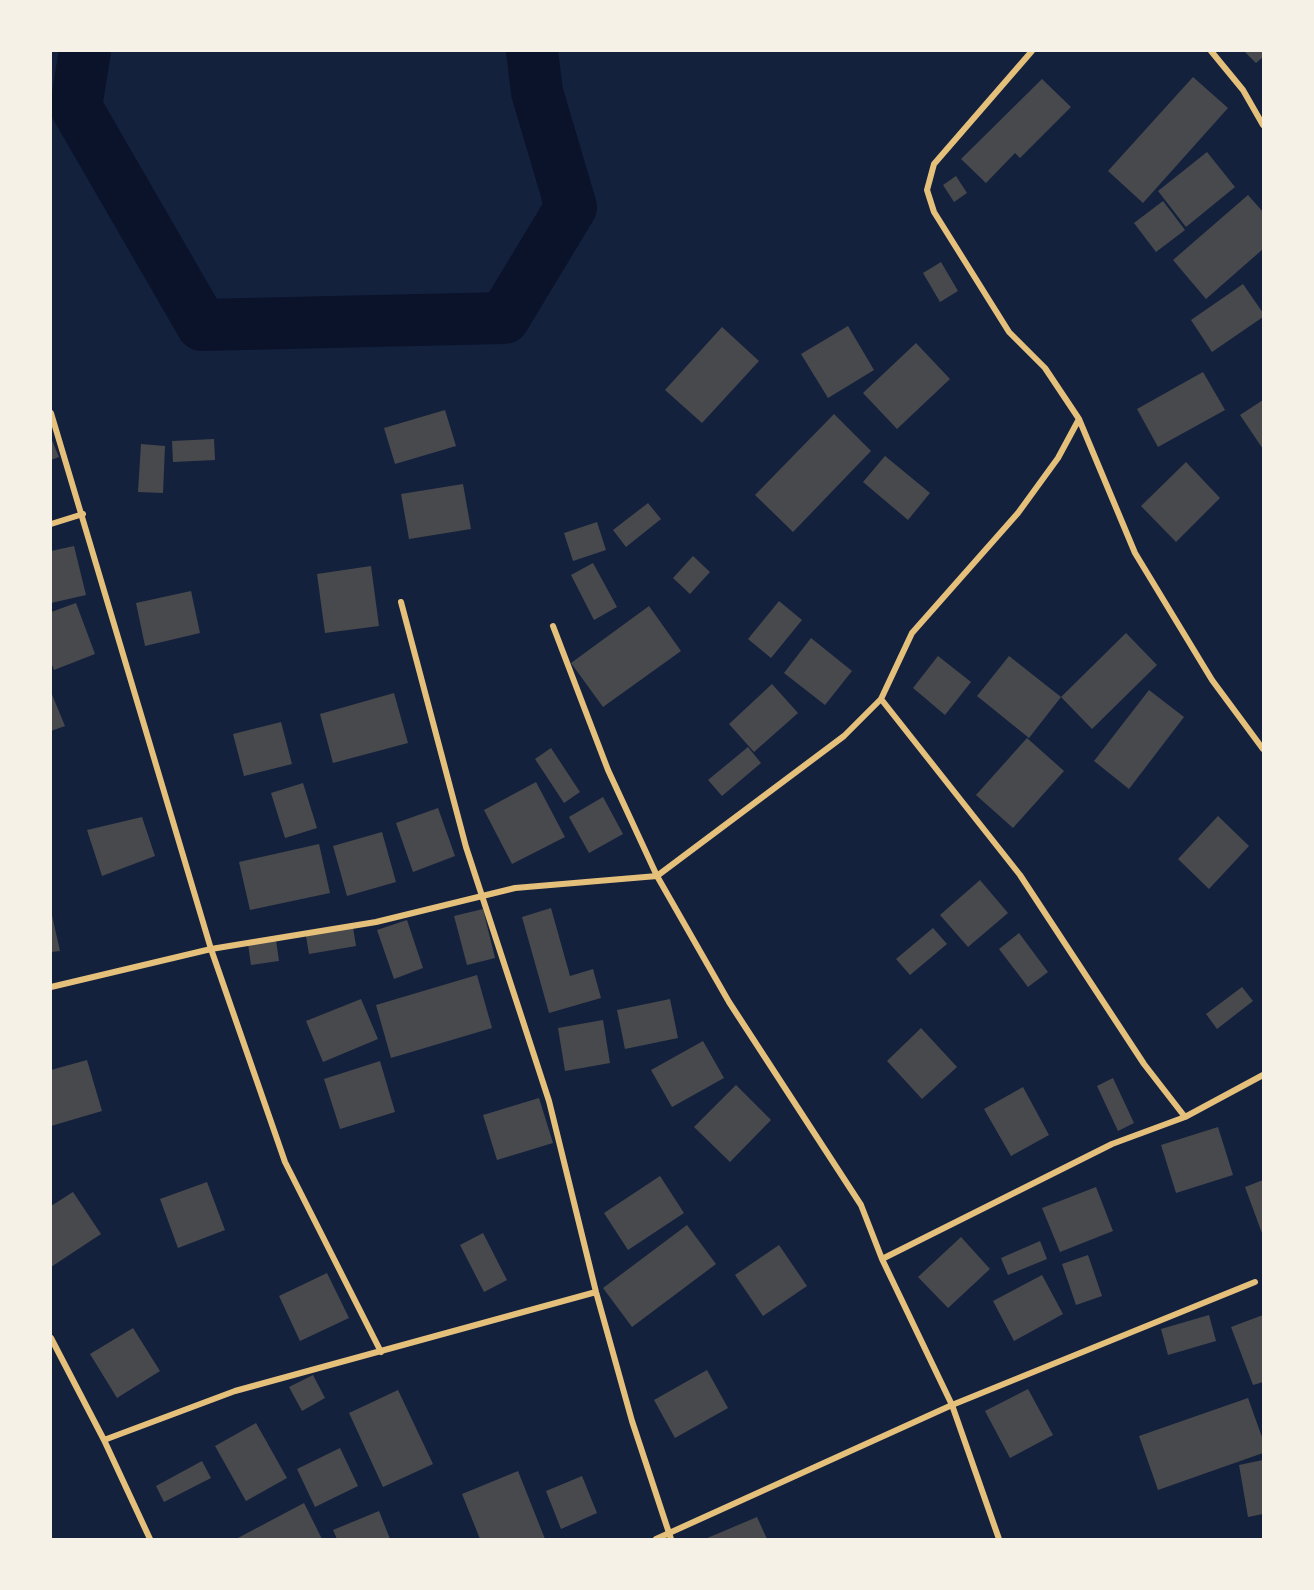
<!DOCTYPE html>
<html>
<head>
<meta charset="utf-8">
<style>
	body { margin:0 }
	#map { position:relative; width:1314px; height:1590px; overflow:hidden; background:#14213d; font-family:Signika,sans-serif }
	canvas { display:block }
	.frame { position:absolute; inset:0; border:52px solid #f6f1e7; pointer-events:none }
</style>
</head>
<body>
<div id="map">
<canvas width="1314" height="1590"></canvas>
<div class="frame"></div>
</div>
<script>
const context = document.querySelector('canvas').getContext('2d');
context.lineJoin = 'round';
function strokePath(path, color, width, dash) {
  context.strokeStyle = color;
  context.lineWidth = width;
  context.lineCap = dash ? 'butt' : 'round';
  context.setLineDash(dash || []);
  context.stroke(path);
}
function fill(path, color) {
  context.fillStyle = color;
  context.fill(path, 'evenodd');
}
const river = new Path2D(`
	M 85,51 L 76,107 L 202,325 L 504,318 L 571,207 L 537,92 L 532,51`);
const building = new Path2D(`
	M 1244,51 L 1263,51 L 1263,57 L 1256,63 Z
	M 1193,77 L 1228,108 L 1143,203 L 1108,171 Z
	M 1042,79 L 1071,107 L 1020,158 L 1015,153 L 986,183 L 961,159 Z
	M 1207,152 L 1235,187 L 1186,227 L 1158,191 Z
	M 956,176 L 967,193 L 954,202 L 943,185 Z
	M 1248,195 L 1263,212 L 1263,249 L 1206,299 L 1173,260 Z
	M 1163,201 L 1185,230 L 1156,252 L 1134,223 Z
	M 941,262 L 958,291 L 940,302 L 923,273 Z
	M 1243,284 L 1263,313 L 1263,317 L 1212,352 L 1191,320 Z
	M 848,326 L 874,370 L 828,398 L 801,354 Z
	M 722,327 L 759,361 L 702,423 L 665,390 Z
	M 916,343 L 950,379 L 897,429 L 863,393 Z
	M 1203,372 L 1225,410 L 1158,447 L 1137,409 Z
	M 1263,400 L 1263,449 L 1240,415 Z
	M 445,410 L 456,446 L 395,464 L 384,428 Z
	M 834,414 L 871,451 L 793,532 L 755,495 Z
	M 51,438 L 59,457 L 51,460 Z
	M 214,439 L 215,460 L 173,462 L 172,441 Z
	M 141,444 L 165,446 L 163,493 L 138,492 Z
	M 885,456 L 930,493 L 908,520 L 863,482 Z
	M 1186,462 L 1220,498 L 1176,542 L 1141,506 Z
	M 463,484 L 471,529 L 409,539 L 401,494 Z
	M 648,503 L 661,519 L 626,547 L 613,530 Z
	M 597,522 L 606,550 L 573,561 L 564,533 Z
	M 74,546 L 86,595 L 51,603 L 51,551 Z
	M 693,556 L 710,572 L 690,594 L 673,578 Z
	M 593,563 L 617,607 L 594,620 L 571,575 Z
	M 371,566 L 379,626 L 325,633 L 317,574 Z
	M 191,591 L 200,633 L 145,646 L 136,603 Z
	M 779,601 L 802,620 L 771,658 L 748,639 Z
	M 76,603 L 95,654 L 54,670 L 51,662 L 51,612 Z
	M 649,606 L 681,651 L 603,707 L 571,663 Z
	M 1126,633 L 1157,665 L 1092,729 L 1061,697 Z
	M 811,638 L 852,671 L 825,705 L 784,673 Z
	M 938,656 L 971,682 L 945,715 L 913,688 Z
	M 1009,656 L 1061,697 L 1029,738 L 977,696 Z
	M 772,684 L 798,713 L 754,752 L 729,724 Z
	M 1149,690 L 1184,717 L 1129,789 L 1094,761 Z
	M 51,692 L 65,726 L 51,731 Z
	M 394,693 L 408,743 L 333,763 L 320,714 Z
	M 281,722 L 292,764 L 244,776 L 233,734 Z
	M 1027,738 L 1064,771 L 1013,828 L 976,795 Z
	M 748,747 L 761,763 L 722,796 L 708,780 Z
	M 551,748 L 580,792 L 564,803 L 535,759 Z
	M 536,782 L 565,837 L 512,864 L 484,810 Z
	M 303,783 L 317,828 L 285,838 L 271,793 Z
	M 603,797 L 623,834 L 589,853 L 569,817 Z
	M 438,808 L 455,856 L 413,872 L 396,823 Z
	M 1218,816 L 1249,846 L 1209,889 L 1178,859 Z
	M 142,817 L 155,856 L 102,876 L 87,830 Z
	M 382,832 L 396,882 L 347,896 L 333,846 Z
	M 319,844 L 330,893 L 250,910 L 239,862 Z
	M 980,880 L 1008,913 L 968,947 L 940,915 Z
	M 551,908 L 570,976 L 593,969 L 601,998 L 549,1013 L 522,917 Z
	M 483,909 L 495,958 L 467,965 L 454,916 Z
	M 51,911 L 60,951 L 51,952 Z
	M 407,920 L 423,968 L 394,979 L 377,930 Z
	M 353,927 L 356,946 L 309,954 L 306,936 Z
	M 933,928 L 947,944 L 910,975 L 896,959 Z
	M 1019,933 L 1048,972 L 1028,987 L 999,949 Z
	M 276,940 L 279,961 L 251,965 L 248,944 Z
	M 477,975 L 492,1028 L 391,1058 L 376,1005 Z
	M 1242,987 L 1253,1001 L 1217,1029 L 1206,1014 Z
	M 361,999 L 378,1039 L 323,1062 L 306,1021 Z
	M 670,999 L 678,1038 L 625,1049 L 617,1010 Z
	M 603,1020 L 610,1063 L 565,1071 L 558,1028 Z
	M 921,1028 L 957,1067 L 922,1099 L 887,1061 Z
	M 703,1041 L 724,1078 L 672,1107 L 651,1070 Z
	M 87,1060 L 102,1111 L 51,1126 L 51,1070 Z
	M 380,1061 L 395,1112 L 340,1129 L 324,1079 Z
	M 1113,1078 L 1134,1123 L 1118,1131 L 1097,1086 Z
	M 736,1085 L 771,1120 L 730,1162 L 694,1127 Z
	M 1023,1087 L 1049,1135 L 1011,1156 L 984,1109 Z
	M 539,1098 L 553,1143 L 497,1160 L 483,1115 Z
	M 1218,1127 L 1233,1175 L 1176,1193 L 1161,1145 Z
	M 660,1176 L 684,1213 L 628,1250 L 604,1213 Z
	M 1263,1180 L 1263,1236 L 1245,1187 Z
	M 207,1182 L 225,1230 L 178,1248 L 160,1199 Z
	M 1096,1187 L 1113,1231 L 1060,1252 L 1042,1208 Z
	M 73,1192 L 101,1234 L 51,1267 L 51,1206 Z
	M 687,1225 L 716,1264 L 632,1327 L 603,1288 Z
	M 483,1233 L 507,1280 L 484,1292 L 460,1245 Z
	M 961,1237 L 990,1269 L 948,1308 L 918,1277 Z
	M 1040,1241 L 1047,1259 L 1008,1275 L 1001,1258 Z
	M 779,1245 L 807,1286 L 763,1316 L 735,1275 Z
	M 1088,1255 L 1102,1296 L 1076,1305 L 1062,1264 Z
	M 327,1273 L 349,1318 L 300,1341 L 279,1296 Z
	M 1042,1275 L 1063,1314 L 1014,1341 L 993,1301 Z
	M 1209,1315 L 1216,1341 L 1168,1355 L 1161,1329 Z
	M 1263,1315 L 1263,1382 L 1253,1385 L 1231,1327 Z
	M 133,1328 L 160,1371 L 117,1398 L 90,1354 Z
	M 707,1370 L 728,1408 L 675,1438 L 654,1400 Z
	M 313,1375 L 325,1398 L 302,1411 L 289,1387 Z
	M 1028,1389 L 1053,1435 L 1010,1458 L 985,1411 Z
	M 398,1390 L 433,1464 L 383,1487 L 349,1413 Z
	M 1248,1398 L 1263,1440 L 1263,1453 L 1158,1490 L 1139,1436 Z
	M 256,1423 L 287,1478 L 246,1501 L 215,1446 Z
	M 340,1448 L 358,1486 L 315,1507 L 297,1469 Z
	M 1263,1460 L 1263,1514 L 1248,1517 L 1239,1465 Z
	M 202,1461 L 211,1478 L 164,1502 L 156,1486 Z
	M 518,1471 L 545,1539 L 480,1539 L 462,1494 Z
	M 582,1476 L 597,1513 L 561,1529 L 546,1491 Z
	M 304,1503 L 322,1539 L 236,1539 Z
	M 379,1511 L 390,1539 L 337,1539 L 333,1530 Z
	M 757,1517 L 767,1539 L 705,1539 Z`);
const minor = new Path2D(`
	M 1211,51 L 1243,90 L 1263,125
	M 51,413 L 211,949 L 51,987
	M 1079,419 L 1135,553 L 1212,680 L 1263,749
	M 51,524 L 83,514
	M 401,602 L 466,847 L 549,1101 L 596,1292 L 632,1421 L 671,1539
	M 553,626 L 608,770 L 657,876 L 729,1002 L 861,1205 L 882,1259 L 952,1405 L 999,1539
	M 881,699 L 1020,875 L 1144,1064 L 1185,1117
	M 882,1259 L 1112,1144 L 1185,1117 L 1263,1075
	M 51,1338 L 104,1440 L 150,1539
	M 381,1352 L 285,1162 L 211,949 L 376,922 L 515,888 L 657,876 L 844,736 L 881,699 L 912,633 L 1018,513 L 1058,458 L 1079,419 L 1045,368 L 1009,332 L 934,212 L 927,190 L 934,164 L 1032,51
	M 104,1440 L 235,1391 L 596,1292
	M 656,1539 L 952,1405 L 1255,1282`);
strokePath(river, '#0b132b', 52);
fill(building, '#48494c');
strokePath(minor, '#e5c07b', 6);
</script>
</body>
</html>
